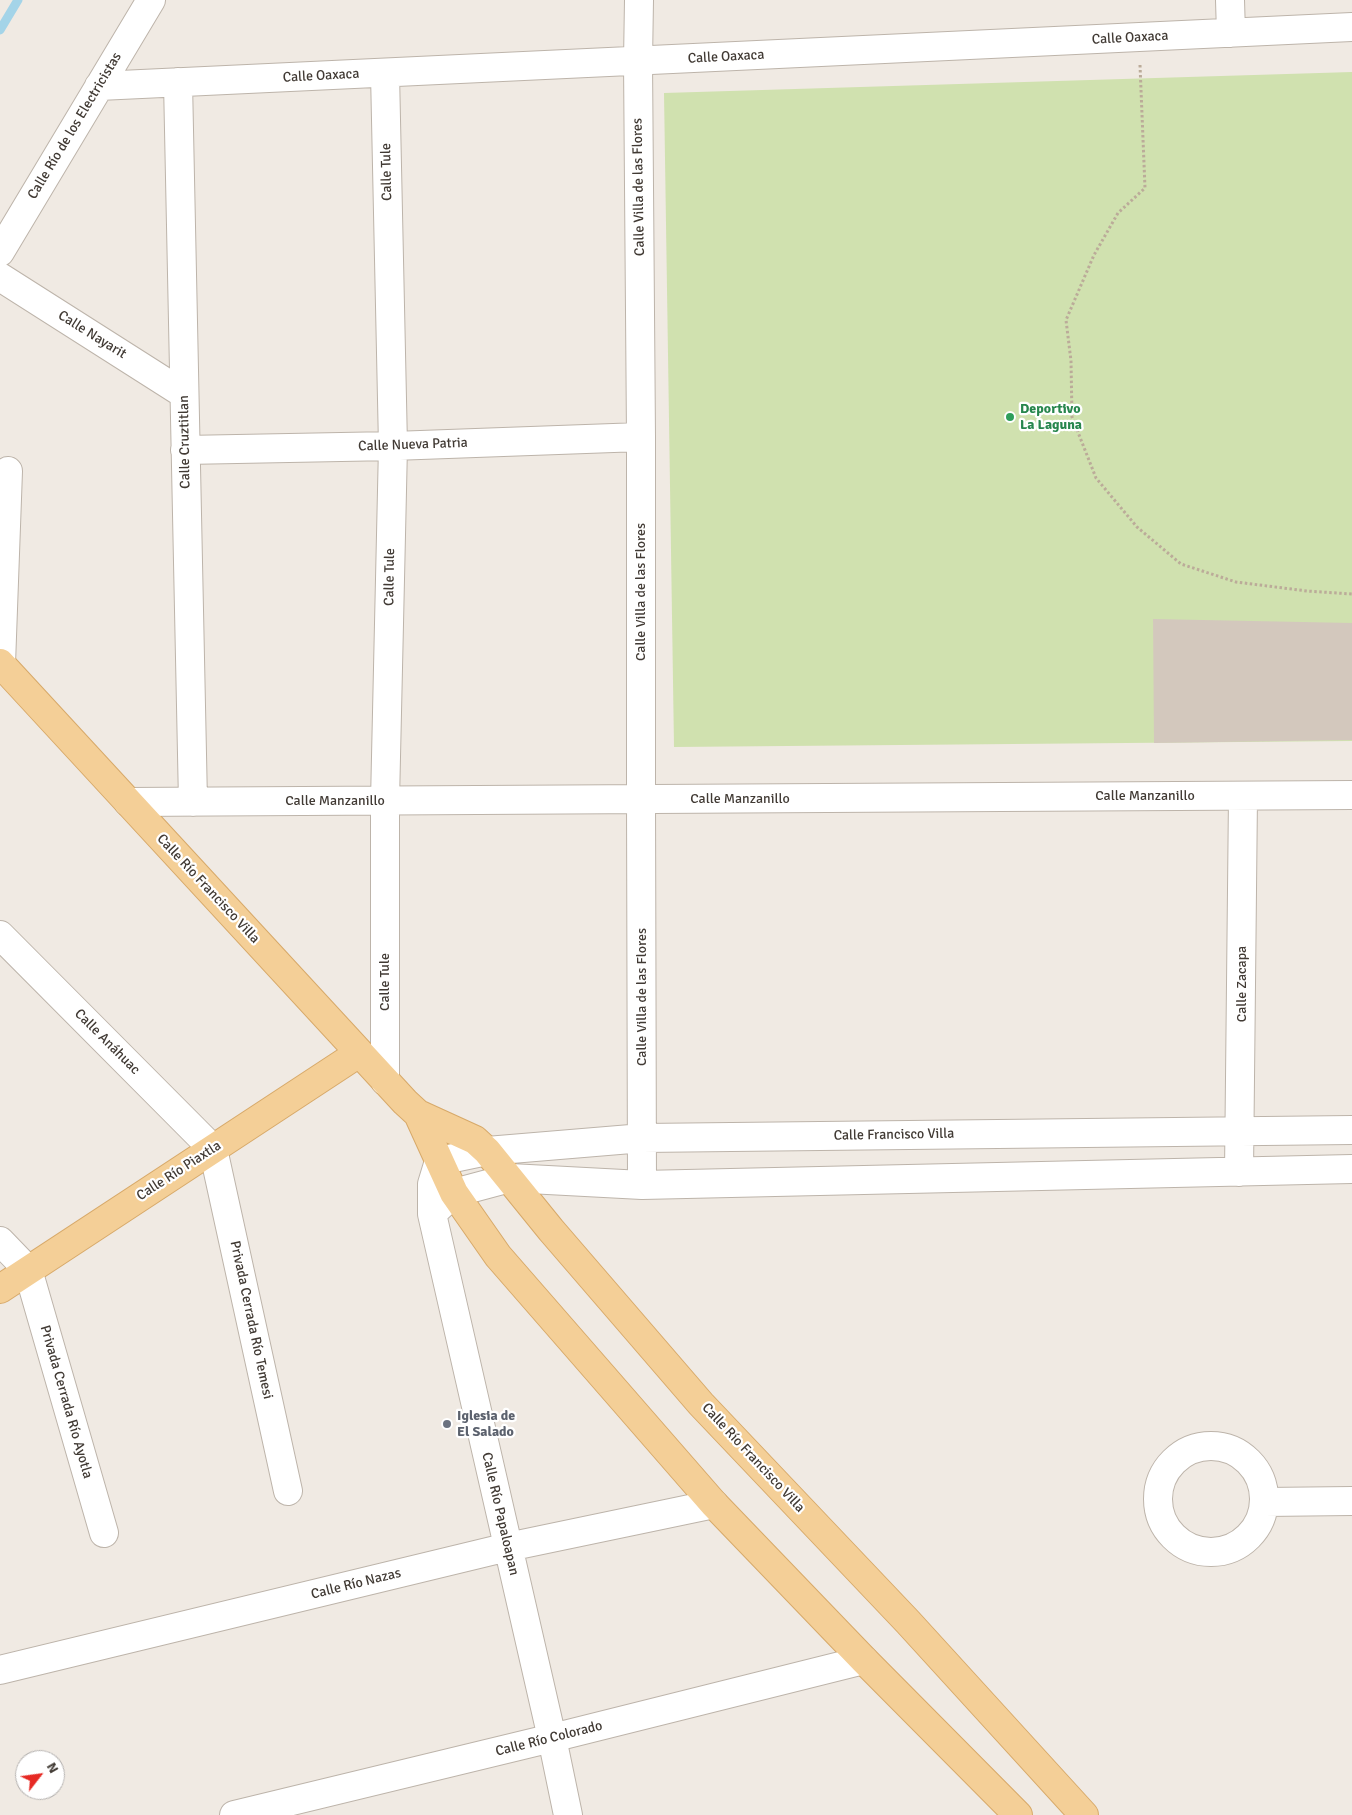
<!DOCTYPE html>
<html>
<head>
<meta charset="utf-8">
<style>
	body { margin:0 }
	#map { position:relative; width:1352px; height:1815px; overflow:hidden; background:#f0eae3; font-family:Signika,sans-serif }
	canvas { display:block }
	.north { position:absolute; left:15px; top:1750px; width:50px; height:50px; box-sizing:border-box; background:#fff; border:1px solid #b3b0ae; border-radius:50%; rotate:60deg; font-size:14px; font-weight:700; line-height:20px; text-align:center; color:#413a34 }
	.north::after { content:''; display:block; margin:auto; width:18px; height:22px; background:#e62a24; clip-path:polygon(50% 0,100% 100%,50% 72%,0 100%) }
</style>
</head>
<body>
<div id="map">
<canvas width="1352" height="1815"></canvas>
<div class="north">N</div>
</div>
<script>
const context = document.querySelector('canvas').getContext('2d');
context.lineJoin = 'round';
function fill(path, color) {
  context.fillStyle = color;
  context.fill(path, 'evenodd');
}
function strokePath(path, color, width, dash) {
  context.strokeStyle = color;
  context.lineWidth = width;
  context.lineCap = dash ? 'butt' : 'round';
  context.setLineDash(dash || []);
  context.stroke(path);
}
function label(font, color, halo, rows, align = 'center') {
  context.font = font + ' Signika,sans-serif';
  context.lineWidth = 4.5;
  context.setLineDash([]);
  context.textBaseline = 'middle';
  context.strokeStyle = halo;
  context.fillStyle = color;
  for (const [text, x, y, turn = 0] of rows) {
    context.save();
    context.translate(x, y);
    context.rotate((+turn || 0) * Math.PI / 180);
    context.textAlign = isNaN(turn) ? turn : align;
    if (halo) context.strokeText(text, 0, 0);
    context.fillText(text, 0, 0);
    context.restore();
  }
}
const green = new Path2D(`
	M 1352,72 L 1352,741 L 674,747 L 664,93 Z`);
const stream = new Path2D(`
	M 0,30 L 18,0`);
const building = new Path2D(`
	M 1153,619 L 1352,623 L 1352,740 L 1154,743 Z`);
const path = new Path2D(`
	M 1140,65 L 1145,188 L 1118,213 L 1094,255 L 1066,320 L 1071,361 L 1072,417 L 1096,478 L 1137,527 L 1181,564 L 1236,582 L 1307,591 L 1352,594`);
const minor = new Path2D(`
	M 639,0 L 638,61 L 641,437 L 641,799 L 642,1185
	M 1230,0 L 1231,33
	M 385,73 L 393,446 L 385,801 L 385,1081
	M 178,82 L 193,802
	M 99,86 L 1352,27
	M 0,252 L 151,0
	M 0,277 L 184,394
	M 185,450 L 393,446 L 641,437
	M 1,664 L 8,471
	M 128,802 L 1352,795
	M 0,935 L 213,1149 L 288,1491
	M 1239,1172 L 1243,796
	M 438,1208 L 454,1193 L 510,1178 L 642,1185 L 1352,1169
	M 0,1241 L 28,1270 L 104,1533
	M1158 1499a53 53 0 1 1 106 0a53 53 0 1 1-106 0Z
	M 1265,1502 L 1352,1501
	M 0,1670 L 508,1547 L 714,1504
	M 234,1815 L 552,1738 L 864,1660
	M 568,1815 L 552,1738 L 432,1214 L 432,1184 L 439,1161 L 487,1151 L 643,1138 L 1352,1130`);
const major = new Path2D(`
	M 0,663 L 405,1102 L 418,1114 L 475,1140 L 487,1151 L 551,1230 L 701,1404 L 908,1622 L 1084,1815
	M 418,1114 L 454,1193 L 498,1256 L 714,1504 L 864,1660 L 1018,1815
	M 0,1289 L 359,1053`);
const markers = [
	[1010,417,5,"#2e9e5b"],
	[447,1424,5,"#6b7280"]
];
const streetNames = [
	["Calle Oaxaca",1130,38,-3],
	["Calle Oaxaca",726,57,-3],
	["Calle Oaxaca",321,76,-3],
	["Calle Río de los Electricistas",75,126,-59],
	["Calle Tule",387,172,-91],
	["Calle Villa de las Flores",639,187,-91],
	["Calle Nayarit",92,335,32],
	["Calle Cruztitlan",185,442,-91],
	["Calle Nueva Patria",413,445,-2],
	["Calle Tule",390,577,-89],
	["Calle Villa de las Flores",641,592,-90],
	["Calle Manzanillo",1145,796],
	["Calle Manzanillo",740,799],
	["Calle Manzanillo",335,801],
	["Calle Río Francisco Villa",208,889,47],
	["Calle Tule",385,982,-90],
	["Calle Zacapa",1242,984,-90],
	["Calle Villa de las Flores",642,997,-90],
	["Calle Anáhuac",107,1042,45],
	["Calle Francisco Villa",894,1135,-1],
	["Calle Río Piaxtla",179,1171,-33],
	["Privada Cerrada Río Temesi",251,1320,78],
	["Privada Cerrada Río Ayotla",66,1402,74],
	["Calle Río Francisco Villa",753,1458,47],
	["Calle Río Papaloapan",500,1514,77],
	["Calle Río Nazas",356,1584,-14],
	["Calle Río Colorado",549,1739,-14]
];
const leisureNames = [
	["Deportivo",1020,409],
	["La Laguna",1020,425]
];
const worshipNames = [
	["Iglesia de",457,1416],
	["El Salado",457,1432]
];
fill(green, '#d0e1af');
strokePath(stream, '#a4d4e8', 9);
fill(building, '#d3c8bd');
strokePath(minor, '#bdb4aa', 30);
strokePath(major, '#d7a969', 30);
strokePath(path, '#bbab99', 3, [2.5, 2.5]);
strokePath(minor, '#fff', 28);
strokePath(major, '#f4cf97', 28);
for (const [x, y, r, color] of markers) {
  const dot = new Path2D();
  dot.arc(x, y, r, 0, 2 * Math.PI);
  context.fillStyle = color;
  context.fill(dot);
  strokePath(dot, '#fff', 2);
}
label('14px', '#413a34', '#fff', streetNames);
label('bold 14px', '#27864d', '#fff', leisureNames, 'left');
label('bold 14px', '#5b616d', '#fff', worshipNames, 'left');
</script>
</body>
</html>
